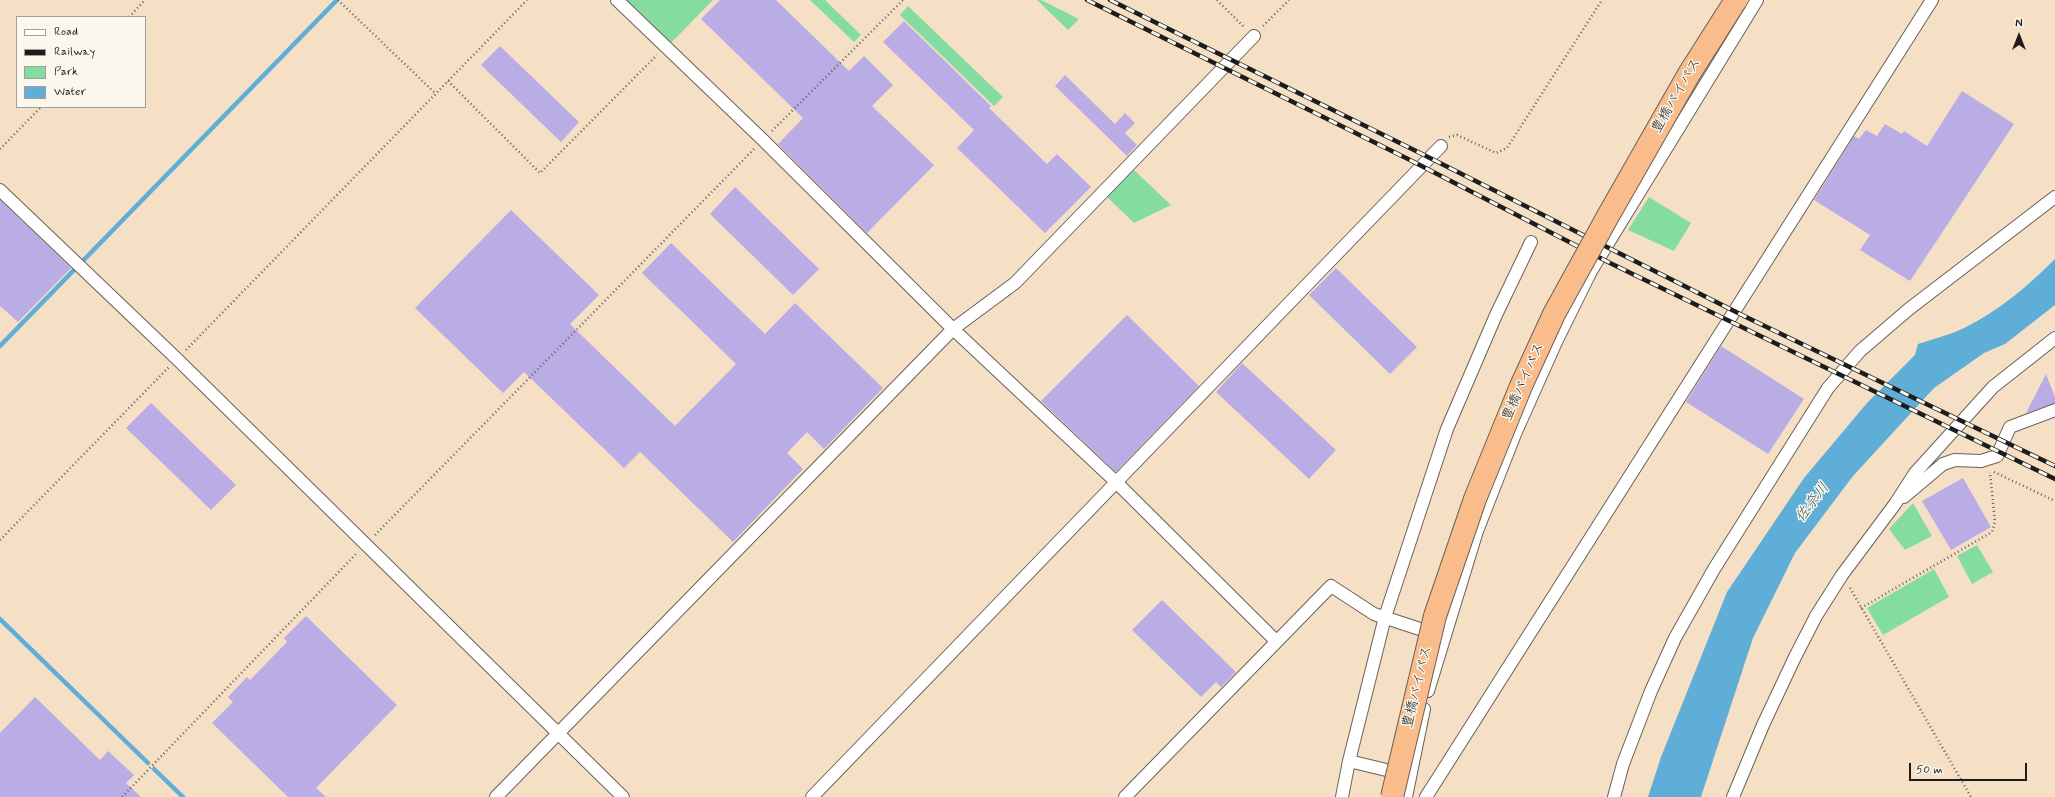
<!DOCTYPE html>
<html>
<head>
<meta charset="utf-8">
<style>
	body { margin:0 }
	#map { position:relative; width:2055px; height:797px; overflow:hidden; background:#f5e0c6; font-family:Mynerve,sans-serif }
	canvas { display:block }
	.legend { position:absolute; left:16px; top:16px; width:130px; height:92px; box-sizing:border-box; background:#fbf7ec; border:1px solid #a29f99; margin:0; padding:5px 7px; list-style:none; font-size:12px; color:#1c1c1c }
	.legend li { display:flex; align-items:center; gap:8px; height:20px }
	.legend b { width:20px; border:1px solid #a29f99 }
	.north { position:absolute; left:1999px; top:16px; width:40px; height:40px; -webkit-text-stroke:3px #fbf7ec; paint-order:stroke; rotate:0deg; font-size:11px; font-weight:700; line-height:16px; text-align:center; color:#1c1c1c }
	.north::after { content:''; display:block; margin:auto; width:14px; height:18px; background:#1c1c1c; clip-path:polygon(50% 0,100% 100%,50% 72%,0 100%) }
	.scale { position:absolute; left:1909px; top:763px; width:118px; height:18px; box-sizing:border-box; border:2px solid #1c1c1c; border-top:0; padding-left:5px; font-size:12px; line-height:14px; white-space:nowrap; color:#1c1c1c; -webkit-text-stroke:3px #fbf7ec; paint-order:stroke }
</style>
</head>
<body>
<div id="map">
<canvas width="2055" height="797"></canvas>
<ul class="legend">
<li><b style="height:5px;background:#fff"></b>Road</li>
<li><b style="height:5px;background:#1c1c1c"></b>Railway</li>
<li><b style="height:11px;background:#85dca0"></b>Park</li>
<li><b style="height:11px;background:#5eaed8"></b>Water</li>
</ul>
<div class="north">N</div>
<div class="scale">50 m</div>
</div>
<script>
const context = document.querySelector('canvas').getContext('2d');
context.lineJoin = 'round';
function fill(path, color) {
  context.fillStyle = color;
  context.fill(path, 'evenodd');
}
function strokePath(path, color, width, dash) {
  context.strokeStyle = color;
  context.lineWidth = width;
  context.lineCap = dash ? 'butt' : 'round';
  context.setLineDash(dash || []);
  context.stroke(path);
}
function label(font, color, halo, rows, align = 'center') {
  context.font = font + ' Mynerve,"Klee One",sans-serif';
  context.lineWidth = 3;
  context.setLineDash([]);
  context.textBaseline = 'middle';
  context.strokeStyle = halo;
  context.fillStyle = color;
  for (const [text, x, y, turn = 0] of rows) {
    context.save();
    context.translate(x, y);
    context.rotate((+turn || 0) * Math.PI / 180);
    context.textAlign = isNaN(turn) ? turn : align;
    if (halo) context.strokeText(text, 0, 0);
    context.fillText(text, 0, 0);
    context.restore();
  }
}
const green = new Path2D(`
	M 622,0 L 713,0 L 669,45 Z
	M 810,0 L 825,0 L 861,35 L 854,42 Z
	M 1037,0 L 1041,0 L 1079,19 L 1068,30 Z
	M 908,6 L 1003,97 L 994,106 L 900,15 Z
	M 1134,170 L 1171,205 L 1134,223 L 1107,197 Z
	M 1649,197 L 1691,223 L 1674,251 L 1628,230 Z
	M 1913,503 L 1932,536 L 1905,550 L 1889,529 Z
	M 1977,545 L 1993,572 L 1972,584 L 1957,556 Z
	M 1934,569 L 1949,597 L 1883,635 L 1867,608 Z`);
const water = new Path2D(`
	M 2055,259 L 2055,305 L 2005,344 L 1984,353 L 1934,388 L 1853,476 L 1795,553 L 1753,638 L 1701,797 L 1648,797 L 1661,757 L 1727,592 L 1804,478 L 1867,403 L 1915,355 L 1918,344 C 1933,339 1950,335 1964,328 C 1999,311 2028,286 2055,259 Z`);
const stream = new Path2D(`
	M 0,346 L 337,0
	M 0,619 L 148,763
	M 154,769 L 183,797`);
const building = new Path2D(`
	M 720,0 L 776,0 L 849,71 L 864,56 L 893,85 L 872,106 L 934,165 L 867,233 L 778,144 L 803,118 L 701,19 Z
	M 904,21 L 991,106 L 989,108 L 1047,164 L 1057,154 L 1091,187 L 1045,233 L 957,148 L 974,130 L 883,42 Z
	M 500,46 L 579,122 L 561,142 L 481,65 Z
	M 1065,75 L 1115,124 L 1125,113 L 1135,123 L 1125,133 L 1137,145 L 1127,156 L 1055,86 Z
	M 1962,91 L 2014,124 L 1910,281 L 1860,250 L 1870,235 L 1814,200 L 1854,136 L 1859,139 L 1866,130 L 1877,136 L 1885,124 L 1902,134 L 1904,131 L 1927,146 Z
	M 735,187 L 819,269 L 793,295 L 710,214 Z
	M 0,200 L 71,268 L 18,322 L 0,306 Z
	M 511,210 L 599,295 L 570,324 L 675,426 L 736,364 L 642,273 L 671,243 L 765,334 L 795,303 L 883,388 L 824,449 L 807,432 L 787,453 L 803,469 L 733,542 L 640,452 L 624,468 L 524,372 L 503,393 L 415,308 Z
	M 1336,268 L 1417,347 L 1390,374 L 1309,295 Z
	M 1127,315 L 1199,386 L 1116,472 L 1041,401 Z
	M 1721,346 L 1804,399 L 1768,454 L 1686,402 Z
	M 1242,363 L 1336,450 L 1309,479 L 1216,392 Z
	M 2046,374 L 2055,397 L 2055,403 L 2026,413 Z
	M 151,403 L 236,485 L 211,510 L 126,428 Z
	M 1963,478 L 1991,527 L 1951,550 L 1922,501 Z
	M 1162,600 L 1236,672 L 1221,687 L 1216,682 L 1201,697 L 1132,630 Z
	M 306,616 L 397,705 L 316,788 L 326,797 L 288,797 L 212,723 L 233,702 L 228,697 L 247,677 L 250,680 L 287,642 L 284,638 Z
	M 35,697 L 100,760 L 108,751 L 134,775 L 126,783 L 141,797 L 0,797 L 0,733 Z`);
const path = new Path2D(`
	M 338,0 L 436,94
	M 1217,0 L 1245,28
	M 129,17 L 145,0
	M 1263,26 L 1289,0
	M 448,81 L 540,173 L 657,55
	M 772,131 L 903,0
	M 1449,137 L 1457,135 L 1496,153 L 1507,148 L 1602,0
	M 0,149 L 41,107
	M 186,350 L 527,0
	M 1994,472 L 2055,501
	M 375,535 L 754,149
	M 0,540 L 169,367
	M 1850,588 L 1971,797
	M 1861,608 L 1992,532 L 1995,522 L 1990,472
	M 122,797 L 356,554`);
const street = new Path2D(`
	M 617,0 L 763,140 L 953,329 L 1116,482 L 1276,641
	M 0,190 L 177,359 L 623,797
	M 1904,497 L 1943,464 L 1955,460 L 1981,461 L 1997,456 L 2010,427 L 2055,410
	M 1428,691 L 1477,531 L 1515,434 L 1556,342 L 1591,271 L 1757,0
	M 1403,774 L 1349,761 L 1385,617 L 1447,429 L 1496,315 L 1531,242
	M 496,797 L 953,329 L 1015,283 L 1254,36
	M 812,797 L 1441,146
	M 1125,797 L 1331,586 L 1374,614 L 1435,634
	M 1342,797 L 1349,761
	M 1406,797 L 1424,709
	M 1426,797 L 1932,0
	M 1614,797 L 1623,764 L 1651,691 L 1675,638 L 1714,569 L 1828,388 L 1860,351 L 1909,309 L 2055,197
	M 1733,797 L 1763,725 L 1795,657 L 1816,616 L 1842,575 L 1895,504 L 1915,473 L 1993,387 L 2055,338`);
const rail = new Path2D(`
	M 1087,0 L 1408,159 L 1612,264 L 2055,479
	M 1110,0 L 1414,150 L 1748,318 L 2055,466`);
const highwayBridge = new Path2D(`
	M 1392,797 L 1435,616 L 1475,499 L 1521,386 L 1554,314 L 1608,216 L 1689,74 L 1736,0`);
const streetNames = [
	["豊橋バイパス",1677,96,-60],
	["豊橋バイパス",1524,382,-66],
	["豊橋バイパス",1418,687,-76]
];
const waterNames = [
	["佐奈川",1813,503,-52]
];
fill(green, '#85dca0');
fill(water, '#5eaed8');
strokePath(stream, '#5eaed8', 4.5);
fill(building, '#baade6');
strokePath(street, '#686158', 14);
strokePath(path, '#686158', 2.5, [1, 3]);
strokePath(street, '#fff', 12);
strokePath(rail, '#1c1c1c', 4.5);
strokePath(rail, '#fbf7ec', 3, [9]);
strokePath(highwayBridge, '#686158', 24, []);
strokePath(highwayBridge, '#f9bc8a', 22);
label('14px', '#1c1c1c', '#fbf7ec', streetNames);
label('italic 15px', '#365667', '#fbf7ec', waterNames);
</script>
</body>
</html>
